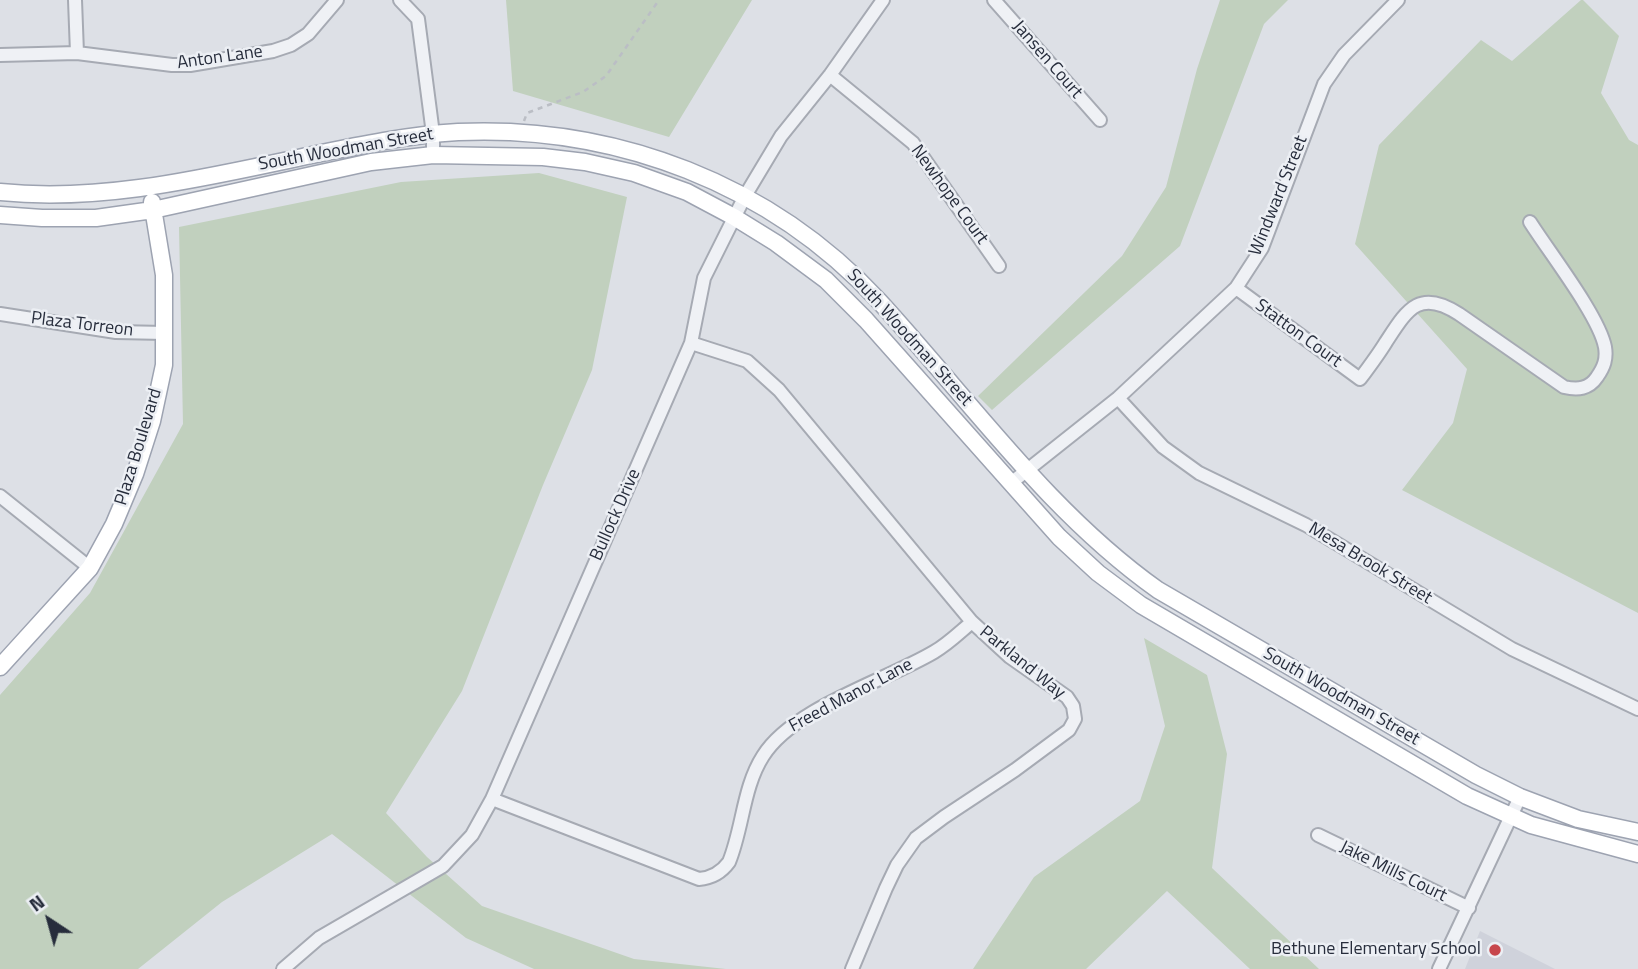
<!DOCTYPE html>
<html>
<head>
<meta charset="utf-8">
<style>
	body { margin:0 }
	#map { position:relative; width:1638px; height:969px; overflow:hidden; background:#dde0e6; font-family:"Titillium Web",sans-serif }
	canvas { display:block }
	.north { position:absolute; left:14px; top:885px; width:70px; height:70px; -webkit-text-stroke:5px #eceff4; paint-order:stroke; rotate:324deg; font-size:19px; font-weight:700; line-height:28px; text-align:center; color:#272d3c }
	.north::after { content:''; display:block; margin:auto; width:24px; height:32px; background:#272d3c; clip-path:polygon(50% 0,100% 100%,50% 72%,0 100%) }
</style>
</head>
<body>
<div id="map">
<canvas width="1638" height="969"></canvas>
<div class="north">N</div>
</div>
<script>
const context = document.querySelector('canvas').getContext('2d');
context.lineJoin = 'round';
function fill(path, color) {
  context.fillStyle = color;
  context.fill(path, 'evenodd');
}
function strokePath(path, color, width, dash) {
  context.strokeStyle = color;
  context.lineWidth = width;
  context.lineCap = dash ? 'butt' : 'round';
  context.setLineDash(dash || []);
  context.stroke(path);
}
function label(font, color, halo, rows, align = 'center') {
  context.font = font + ' "Titillium Web",sans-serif';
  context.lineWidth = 5;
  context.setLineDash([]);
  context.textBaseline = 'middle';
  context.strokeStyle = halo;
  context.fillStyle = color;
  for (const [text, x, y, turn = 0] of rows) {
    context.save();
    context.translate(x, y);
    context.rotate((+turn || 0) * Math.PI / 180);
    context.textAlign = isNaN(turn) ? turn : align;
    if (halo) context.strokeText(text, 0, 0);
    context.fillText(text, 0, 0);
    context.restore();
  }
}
const built = new Path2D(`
	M 1480,931 L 1555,969 L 1465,969 Z`);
const green = new Path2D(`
	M 506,0 L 752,0 L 669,137 L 513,91 Z
	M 1220,0 L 1288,0 L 1264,24 L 1180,246 L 992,410 L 978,396 L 1122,256 L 1166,187 L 1197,69 Z
	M 1581,0 L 1583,0 L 1619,36 L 1601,93 L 1629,140 L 1638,145 L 1638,613 L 1402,490 L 1453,423 L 1467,369 L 1355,244 L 1379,145 L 1481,40 L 1512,61 Z
	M 539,173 L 627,197 L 592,370 L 543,485 L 462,691 L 386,813 L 427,857 L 482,906 L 634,959 L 726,969 L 534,969 L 466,938 L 332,834 L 222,902 L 138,969 L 0,969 L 0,695 L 90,593 L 183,424 L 179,227 L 401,182 Z
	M 1144,638 L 1207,675 L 1227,754 L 1212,868 L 1319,969 L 1250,969 L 1167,891 L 1086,969 L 973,969 L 1034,877 L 1140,801 L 1165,726 Z`);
const path = new Path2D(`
	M 524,121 L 527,113 L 583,92 L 606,76 L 659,0`);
const minor = new Path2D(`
	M 75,0 L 77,53
	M 400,0 L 418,19 L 433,134 L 433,155
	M 994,0 L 1100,120
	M 0,55 L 77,53 L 172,65 L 190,65 L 273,51 L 291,45 L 308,34 L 337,0
	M 830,75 L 913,143 L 999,266
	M 1236,288 L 1360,379 C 1369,367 1378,355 1386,342 C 1407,310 1419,288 1459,314 L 1564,387 C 1578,390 1589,389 1597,377 C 1604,367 1607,359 1605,347 C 1599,316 1549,252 1530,222
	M 0,314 L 116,332 L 165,333
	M 691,343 L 747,361 L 779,390 L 972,622 L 1010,657 L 1067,697 L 1073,706 L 1075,719 L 1069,730 L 1015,770 L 944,817 L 916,838 L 897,865 L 886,888 L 852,969
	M 1118,398 L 1163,447 L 1199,473 L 1306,525 L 1512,649 L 1638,709
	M 1011,483 L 1118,398 L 1236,288 L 1262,248 L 1324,84 L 1344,55 L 1398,0
	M 0,496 L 90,568
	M 492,799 L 699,879 C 712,878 721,873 729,862 C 743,828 743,787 763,756 C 793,708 885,681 934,652 C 948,644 960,632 972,622
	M 1318,835 L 1469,908
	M 283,969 L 319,938 L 443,866 L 472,835 L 492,799 L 691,343 L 704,278 L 745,196 L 781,136 L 830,75 L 883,0
	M 1439,969 L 1520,797`);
const major = new Path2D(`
	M 0,192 C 104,203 211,176 312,155 C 360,145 408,135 458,132 C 616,125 771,184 879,301 C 970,400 1048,512 1158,590 L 1476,775 L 1520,797 L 1578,819 L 1638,832
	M 0,215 L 42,218 L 96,218 L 153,210 L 371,162 L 433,155 L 543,157 L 585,162 L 634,173 L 687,192 L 734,217 L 776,243 L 826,280 L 866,320 L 1059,537 L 1098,573 L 1141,605 L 1467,796 L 1531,825 L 1638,854
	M 0,667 L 90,568 L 114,524 L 135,474 L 152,421 L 164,365 L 164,275 L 152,202`);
const markers = [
	[1495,950,7,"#c7464c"]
];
const streetNames = [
	["Anton Lane",220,58,-8],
	["Jansen Court",1047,60,49],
	["South Woodman Street",346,150,-10],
	["Newhope Court",949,195,54],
	["Windward Street",1279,196,-68],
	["Plaza Torreon",82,325,7],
	["Statton Court",1298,334,36],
	["South Woodman Street",909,338,48],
	["Plaza Boulevard",139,447,-73],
	["Bullock Drive",616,515,-66],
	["Mesa Brook Street",1370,564,31],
	["Parkland Way",1022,663,39],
	["Freed Manor Lane",851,696,-28],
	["South Woodman Street",1341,697,30],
	["Jake Mills Court",1393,872,26]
];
const poiNames = [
	["Bethune Elementary School",1481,950]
];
fill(built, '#cfd2db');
fill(green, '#c1d0be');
strokePath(minor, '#a6aab3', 16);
strokePath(major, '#9da3b1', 19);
strokePath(path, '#bbbec5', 2.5, [5, 5]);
strokePath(minor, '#eff1f5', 12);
strokePath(major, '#fff', 16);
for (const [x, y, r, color] of markers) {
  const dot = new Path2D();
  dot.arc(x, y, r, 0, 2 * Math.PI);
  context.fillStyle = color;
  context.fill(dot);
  strokePath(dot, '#eceff4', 2.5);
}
label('18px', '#272d3c', '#eceff4', streetNames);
label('18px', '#272d3c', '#eceff4', poiNames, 'right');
</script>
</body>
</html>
